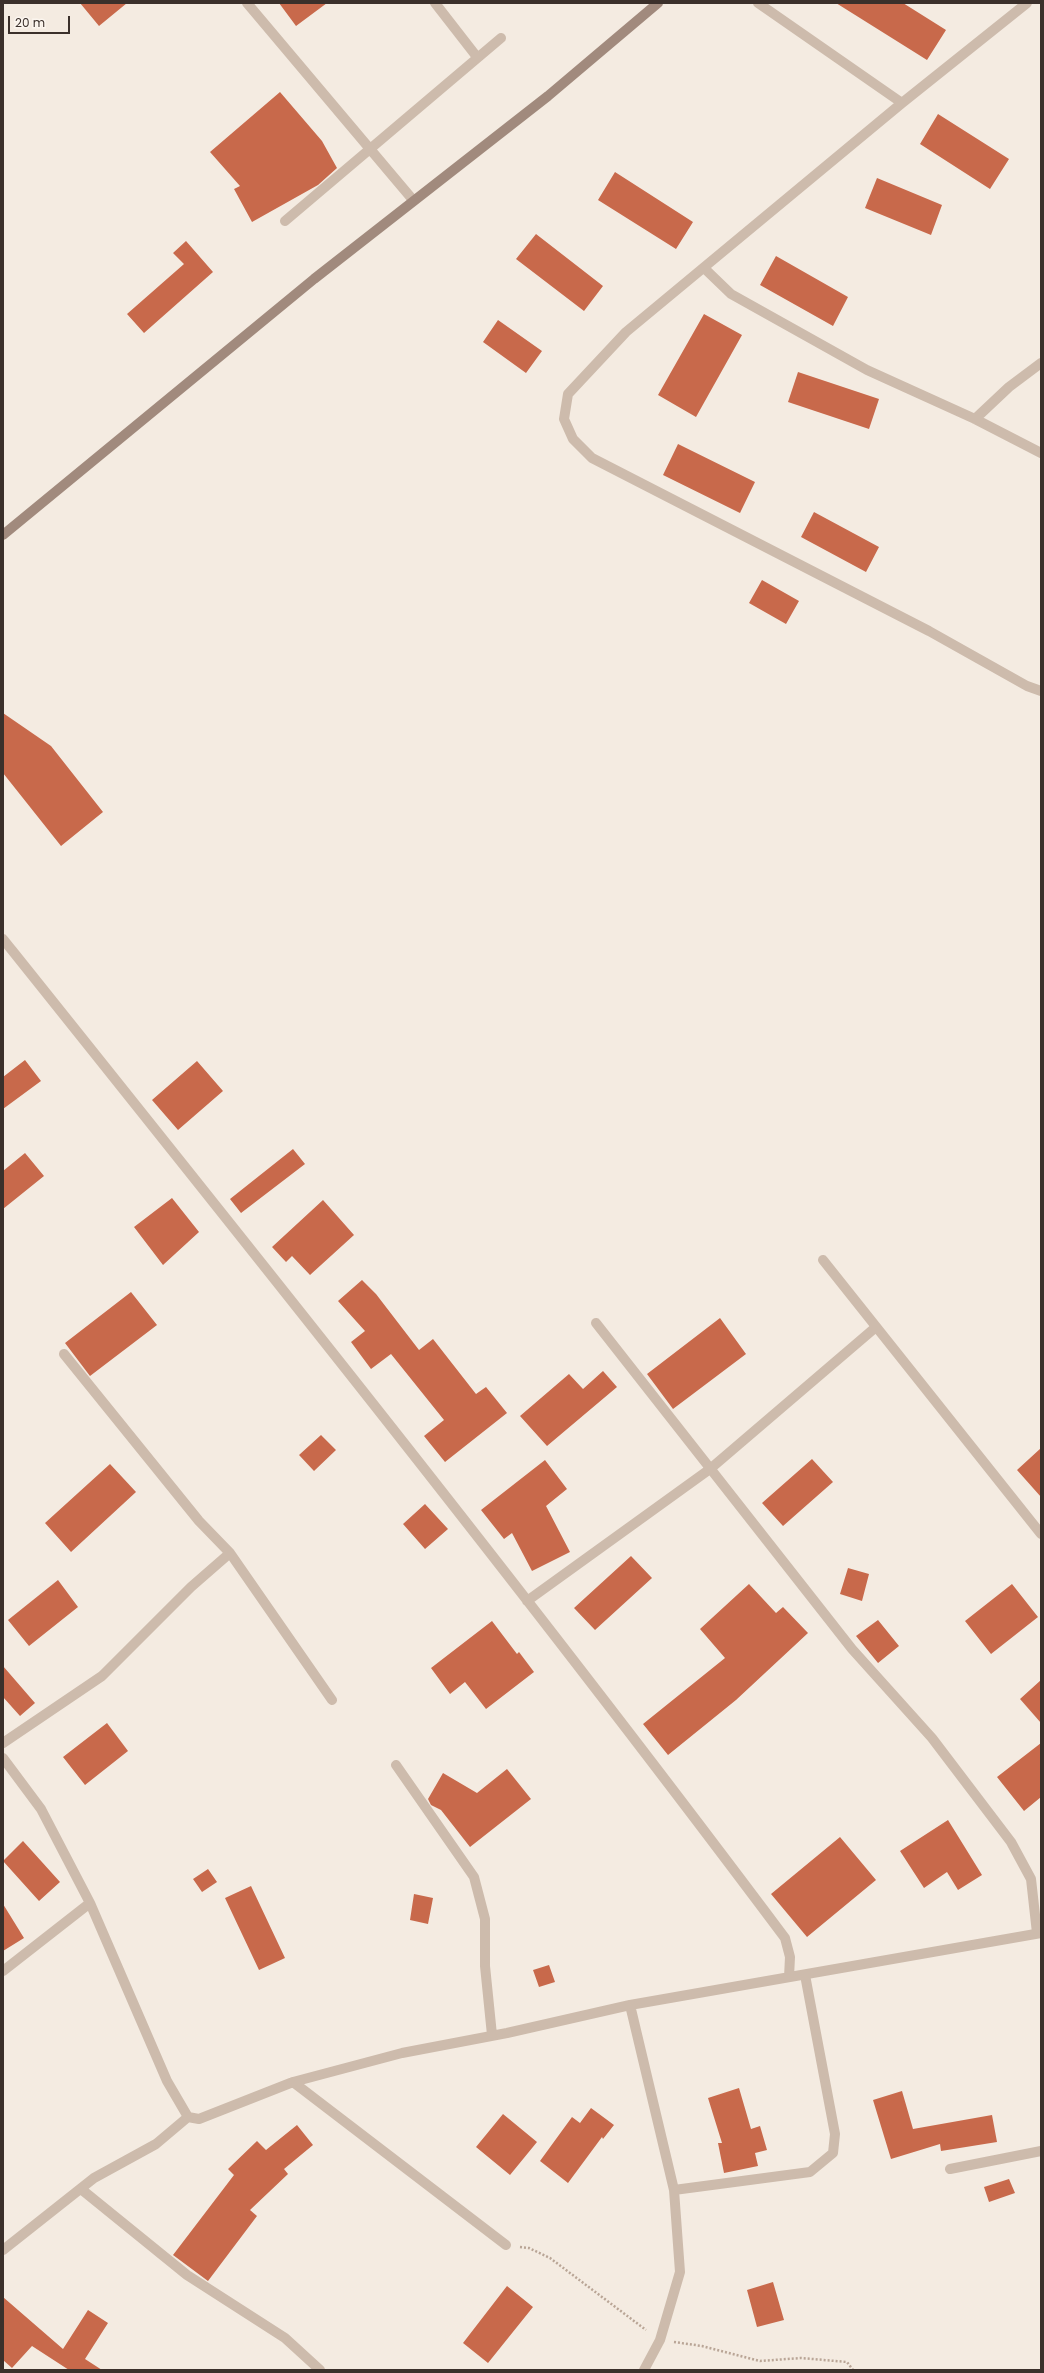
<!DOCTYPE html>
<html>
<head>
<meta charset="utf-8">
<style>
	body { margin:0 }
	#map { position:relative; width:1044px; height:2373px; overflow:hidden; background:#f4ebe1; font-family:Poppins,sans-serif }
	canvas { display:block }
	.frame { position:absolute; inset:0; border:4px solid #3b302b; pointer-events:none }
	.scale { position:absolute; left:8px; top:16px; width:62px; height:18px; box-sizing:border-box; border:2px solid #3b302b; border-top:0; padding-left:5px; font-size:12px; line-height:14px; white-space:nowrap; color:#3b302b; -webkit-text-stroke:3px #fbf5ee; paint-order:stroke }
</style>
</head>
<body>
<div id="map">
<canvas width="1044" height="2373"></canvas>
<div class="frame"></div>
<div class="scale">20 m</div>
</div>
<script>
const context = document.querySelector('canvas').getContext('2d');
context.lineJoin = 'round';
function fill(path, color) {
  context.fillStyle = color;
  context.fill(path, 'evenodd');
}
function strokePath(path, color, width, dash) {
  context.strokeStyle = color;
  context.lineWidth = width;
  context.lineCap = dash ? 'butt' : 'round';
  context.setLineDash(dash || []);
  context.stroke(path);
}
const building = new Path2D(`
	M 80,3 L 127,3 L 99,26 Z
	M 279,3 L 327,3 L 296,26 Z
	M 836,3 L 903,3 L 946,30 L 927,60 Z
	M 280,92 L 322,141 L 337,168 L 318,185 L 252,222 L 234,189 L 240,186 L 210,152 Z
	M 938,114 L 1009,159 L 990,189 L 920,144 Z
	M 615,172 L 693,222 L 676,249 L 598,200 Z
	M 877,178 L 942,205 L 931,235 L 865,208 Z
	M 536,234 L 603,286 L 584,311 L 516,259 Z
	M 186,241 L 213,272 L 144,333 L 127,314 L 184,264 L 173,253 Z
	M 776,256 L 848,297 L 833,326 L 760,285 Z
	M 704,314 L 742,335 L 696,417 L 658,395 Z
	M 498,320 L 542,351 L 526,373 L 483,342 Z
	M 798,372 L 879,399 L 869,429 L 788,402 Z
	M 678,444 L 755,482 L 740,513 L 663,475 Z
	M 814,512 L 879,547 L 866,572 L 801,537 Z
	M 762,580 L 799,601 L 786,624 L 749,603 Z
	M 3,713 L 51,746 L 103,812 L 61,846 L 3,773 Z
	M 25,1060 L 41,1081 L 3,1109 L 3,1077 Z
	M 197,1061 L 223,1091 L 178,1130 L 152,1100 Z
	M 293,1149 L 305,1164 L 241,1213 L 230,1199 Z
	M 25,1153 L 44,1176 L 3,1209 L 3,1171 Z
	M 172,1198 L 199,1232 L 163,1265 L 134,1227 Z
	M 323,1200 L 354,1235 L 310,1275 L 292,1256 L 286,1262 L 272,1247 Z
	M 362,1280 L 376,1294 L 419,1350 L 433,1339 L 476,1394 L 486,1387 L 507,1413 L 445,1462 L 424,1436 L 444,1420 L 391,1354 L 371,1369 L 351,1342 L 365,1331 L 338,1301 Z
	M 131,1292 L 157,1325 L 90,1376 L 65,1343 Z
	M 720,1318 L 746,1354 L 673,1409 L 647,1374 Z
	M 603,1371 L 617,1387 L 547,1446 L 520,1416 L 569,1374 L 583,1389 Z
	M 321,1435 L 336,1450 L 314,1471 L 299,1455 Z
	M 1041,1448 L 1041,1497 L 1017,1470 Z
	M 812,1459 L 833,1482 L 783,1526 L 762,1503 Z
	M 545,1460 L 567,1489 L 546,1506 L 570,1552 L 532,1571 L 512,1533 L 504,1539 L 481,1510 Z
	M 110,1464 L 136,1492 L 71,1552 L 45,1523 Z
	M 425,1504 L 448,1529 L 425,1549 L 403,1524 Z
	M 631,1556 L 652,1578 L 595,1630 L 574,1608 Z
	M 848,1568 L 869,1574 L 862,1601 L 840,1594 Z
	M 58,1580 L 78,1607 L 29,1646 L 8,1620 Z
	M 749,1584 L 776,1613 L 783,1607 L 808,1633 L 736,1700 L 668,1755 L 643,1724 L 725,1658 L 700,1629 Z
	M 1012,1584 L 1038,1617 L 991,1654 L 965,1621 Z
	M 878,1620 L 899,1646 L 878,1663 L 856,1636 Z
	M 492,1621 L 517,1654 L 519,1652 L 534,1672 L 486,1709 L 465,1682 L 450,1694 L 431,1668 Z
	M 3,1666 L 35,1703 L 20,1716 L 3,1697 Z
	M 1041,1680 L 1041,1723 L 1020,1699 Z
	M 107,1723 L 128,1751 L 85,1785 L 63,1757 Z
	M 1041,1743 L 1041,1797 L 1024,1811 L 997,1777 Z
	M 507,1769 L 531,1799 L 470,1847 L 441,1810 L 431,1805 L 428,1799 L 443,1773 L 477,1793 Z
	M 948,1820 L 982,1875 L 958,1890 L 947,1872 L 924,1888 L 900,1851 Z
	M 840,1837 L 876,1880 L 807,1937 L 771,1894 Z
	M 23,1841 L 60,1882 L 39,1901 L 3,1861 Z
	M 208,1869 L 217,1882 L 202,1892 L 193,1879 Z
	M 251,1886 L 285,1958 L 259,1970 L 225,1898 Z
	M 414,1894 L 433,1898 L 428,1924 L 410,1920 Z
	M 3,1904 L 24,1938 L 3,1951 Z
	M 549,1965 L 555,1982 L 539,1987 L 533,1970 Z
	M 739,2088 L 751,2129 L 760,2126 L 767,2150 L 755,2153 L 758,2166 L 724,2173 L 718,2143 L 722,2143 L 708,2098 Z
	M 902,2091 L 913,2129 L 992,2115 L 997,2142 L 941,2151 L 940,2144 L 891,2159 L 873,2100 Z
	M 591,2108 L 614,2125 L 603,2139 L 602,2137 L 568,2183 L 540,2161 L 572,2117 L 580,2123 Z
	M 503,2114 L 537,2142 L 510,2175 L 476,2147 Z
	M 297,2125 L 313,2145 L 284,2169 L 288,2174 L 250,2210 L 257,2216 L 208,2281 L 173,2255 L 234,2175 L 228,2169 L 257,2141 L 266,2150 Z
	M 1009,2179 L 1015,2193 L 989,2202 L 984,2187 Z
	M 773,2282 L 784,2320 L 757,2327 L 747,2290 Z
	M 507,2286 L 533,2307 L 488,2363 L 463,2343 Z
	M 3,2297 L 63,2349 L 88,2310 L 108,2323 L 85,2359 L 102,2370 L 69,2370 L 32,2346 L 12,2368 L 3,2360 Z`);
const path = new Path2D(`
	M 520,2247 L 529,2248 L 550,2258 L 646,2330
	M 674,2342 L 702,2346 L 760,2361 L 801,2358 L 847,2362 L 853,2370`);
const street = new Path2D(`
	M 247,3 L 413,200
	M 435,3 L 477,57
	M 758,3 L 902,103
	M 1027,3 L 902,103 L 626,332 L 568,394 L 564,419 L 573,439 L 592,458 L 929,631 L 1027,686 L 1041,691
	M 285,221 L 501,38
	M 704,268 L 731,294 L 867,370 L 975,419 L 1041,453
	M 975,419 L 1009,387 L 1041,363
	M 3,939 C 267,1269 532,1600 785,1938 L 790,1957 L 789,1977
	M 823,1260 L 1041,1534
	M 596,1323 L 852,1649 L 932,1738 L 1011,1842 L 1031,1879 L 1037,1933
	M 64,1354 L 199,1521 L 230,1553
	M 527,1601 L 710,1469 L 876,1327
	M 3,1743 L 102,1676 L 191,1587 L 230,1553 L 332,1700
	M 3,1758 L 41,1809 L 90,1903 L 167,2081 L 188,2117 L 199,2119 L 293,2082 L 402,2053 L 507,2033 L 630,2005 L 1041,1933
	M 396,1765 L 474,1877 L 485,1919 L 485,1966 L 492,2035
	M 3,1971 L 90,1903
	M 630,2005 L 674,2190 L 680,2272 L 660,2340 L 644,2370
	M 293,2082 L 506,2245
	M 950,2169 L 1041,2151
	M 81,2189 L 187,2275 L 285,2338 L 320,2370
	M 674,2190 L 810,2172 L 833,2153 L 835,2134 L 805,1975
	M 3,2250 L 94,2178 L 156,2144 L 188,2117`);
const secondary = new Path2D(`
	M 3,535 L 314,279 L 548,96 L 658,3`);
fill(building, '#c8694b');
strokePath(path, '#b9a596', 2.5, [2, 2]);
strokePath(street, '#cdbbac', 10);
strokePath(secondary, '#a18a7d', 10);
</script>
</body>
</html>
